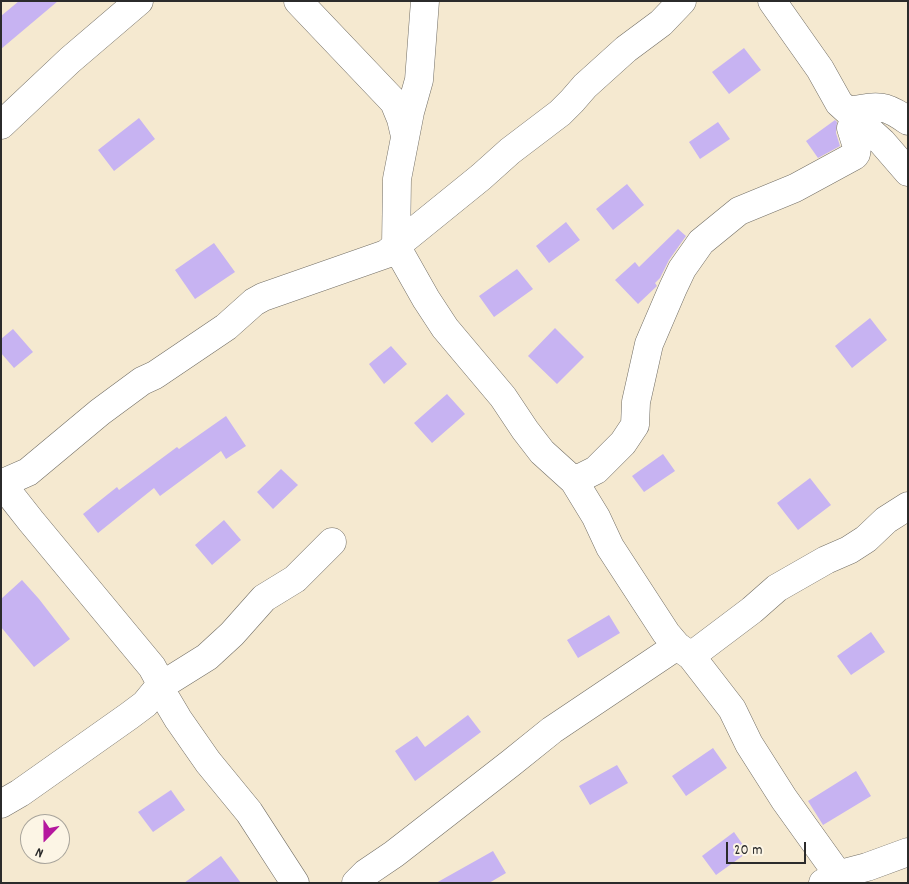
<!DOCTYPE html>
<html>
<head>
<meta charset="utf-8">
<style>
	body { margin:0 }
	#map { position:relative; width:909px; height:884px; overflow:hidden; background:#f5e9d0; font-family:Dekko,sans-serif }
	canvas { display:block }
	.frame { position:absolute; inset:0; border:2px solid #2b2b2b; pointer-events:none }
	.north { position:absolute; left:20px; top:814px; width:50px; height:50px; box-sizing:border-box; background:#fcf5e5; border:1px solid #a8a49b; border-radius:50%; rotate:202deg; font-size:14px; font-weight:700; line-height:20px; text-align:center; color:#2b2b2b }
	.north::after { content:''; display:block; margin:auto; width:18px; height:22px; background:#b5179e; clip-path:polygon(50% 0,100% 100%,50% 72%,0 100%) }
	.scale { position:absolute; left:726px; top:842px; width:80px; height:22px; box-sizing:border-box; border:2px solid #2b2b2b; border-top:0; padding-left:6px; font-size:15px; line-height:18px; white-space:nowrap; color:#2b2b2b; -webkit-text-stroke:4px #fcf5e5; paint-order:stroke }
</style>
</head>
<body>
<div id="map">
<canvas width="909" height="884"></canvas>
<div class="frame"></div>
<div class="north">N</div>
<div class="scale">20 m</div>
</div>
<script>
const context = document.querySelector('canvas').getContext('2d');
context.lineJoin = 'round';
function fill(path, color) {
  context.fillStyle = color;
  context.fill(path, 'evenodd');
}
function strokePath(path, color, width, dash) {
  context.strokeStyle = color;
  context.lineWidth = width;
  context.lineCap = dash ? 'butt' : 'round';
  context.setLineDash(dash || []);
  context.stroke(path);
}
const building = new Path2D(`
	M 19,1 L 58,1 L 1,49 L 1,16 Z
	M 744,48 L 761,70 L 729,94 L 712,72 Z
	M 139,118 L 155,139 L 114,171 L 98,150 Z
	M 835,120 L 837,122 L 836,133 L 840,146 L 818,158 L 806,141 Z
	M 718,122 L 730,139 L 700,159 L 689,142 Z
	M 627,184 L 644,205 L 613,230 L 596,209 Z
	M 566,222 L 580,240 L 549,263 L 536,246 Z
	M 678,229 L 686,236 L 669,260 L 660,278 L 655,283 L 657,286 L 638,304 L 615,280 L 635,262 L 639,267 Z
	M 214,243 L 235,272 L 195,299 L 175,270 Z
	M 517,269 L 533,289 L 494,317 L 479,296 Z
	M 870,318 L 887,340 L 852,368 L 835,346 Z
	M 555,328 L 584,357 L 557,384 L 528,356 Z
	M 13,329 L 33,352 L 14,368 L 1,353 L 1,339 Z
	M 391,346 L 407,364 L 384,384 L 369,364 Z
	M 447,394 L 465,414 L 432,443 L 414,423 Z
	M 226,416 L 246,446 L 226,459 L 221,451 L 160,496 L 154,488 L 98,533 L 83,514 L 117,487 L 119,490 L 177,447 L 179,449 Z
	M 663,454 L 675,471 L 644,492 L 632,476 Z
	M 281,469 L 298,485 L 273,509 L 257,492 Z
	M 810,478 L 831,505 L 798,530 L 777,503 Z
	M 224,520 L 241,540 L 212,565 L 195,545 Z
	M 22,580 L 39,599 L 70,639 L 34,667 L 1,627 L 1,599 Z
	M 609,615 L 620,633 L 578,658 L 567,640 Z
	M 871,632 L 885,652 L 851,675 L 837,656 Z
	M 468,715 L 481,732 L 415,781 L 395,751 L 417,736 L 425,747 Z
	M 713,748 L 727,768 L 686,796 L 672,776 Z
	M 617,765 L 628,783 L 590,805 L 579,786 Z
	M 856,771 L 871,796 L 823,825 L 808,801 Z
	M 171,790 L 185,810 L 153,832 L 138,812 Z
	M 734,832 L 748,852 L 716,875 L 702,856 Z
	M 493,851 L 506,873 L 489,883 L 436,883 Z
	M 221,856 L 241,883 L 184,883 Z`);
const minor = new Path2D(`
	M 298,1 L 394,102 L 401,119 L 405,136
	M 425,1 L 419,80 L 410,112 L 397,179 L 396,246 L 426,299 L 445,328 L 503,397 L 525,430 L 542,452 L 574,481 L 596,517 L 610,547 L 666,633 L 677,646 L 691,656 L 732,709 L 749,744 L 784,799 L 832,866 L 839,883
	M 772,1 L 820,69 L 839,103 L 882,142 L 908,172
	M 849,111 C 876,106 884,103 908,121
	M 1,125 L 70,60 L 139,1
	M 574,481 L 596,470 L 623,443 L 635,425 L 636,402 L 649,344 L 673,288 L 682,269 L 701,242 L 739,211 L 795,188 L 854,156 L 856,154 L 857,147 L 851,128 L 856,118
	M 1,483 L 31,521 L 152,667 L 158,678 L 159,687 L 178,719 L 208,762 L 249,812 L 295,883
	M 1,484 L 28,472 L 100,412 L 142,381 L 155,375 L 226,327 L 254,302 L 263,297 L 386,254 L 481,177 L 510,151 L 560,113 L 572,101 L 585,86 L 626,49 L 661,23 L 682,1
	M 691,656 L 752,610 L 777,588 L 826,560 L 849,550 L 866,539 L 886,520 L 908,506
	M 1,804 L 20,793 L 129,716 L 145,704 L 159,687 L 207,657 L 232,634 L 264,598 L 295,579 L 332,542
	M 356,883 L 366,873 L 394,854 L 511,763 L 552,730 L 677,646
	M 823,883 L 844,873 L 867,867 L 908,852`);
fill(building, '#c7b3f2');
strokePath(minor, '#726e65', 29);
strokePath(minor, '#fff', 28);
</script>
</body>
</html>
